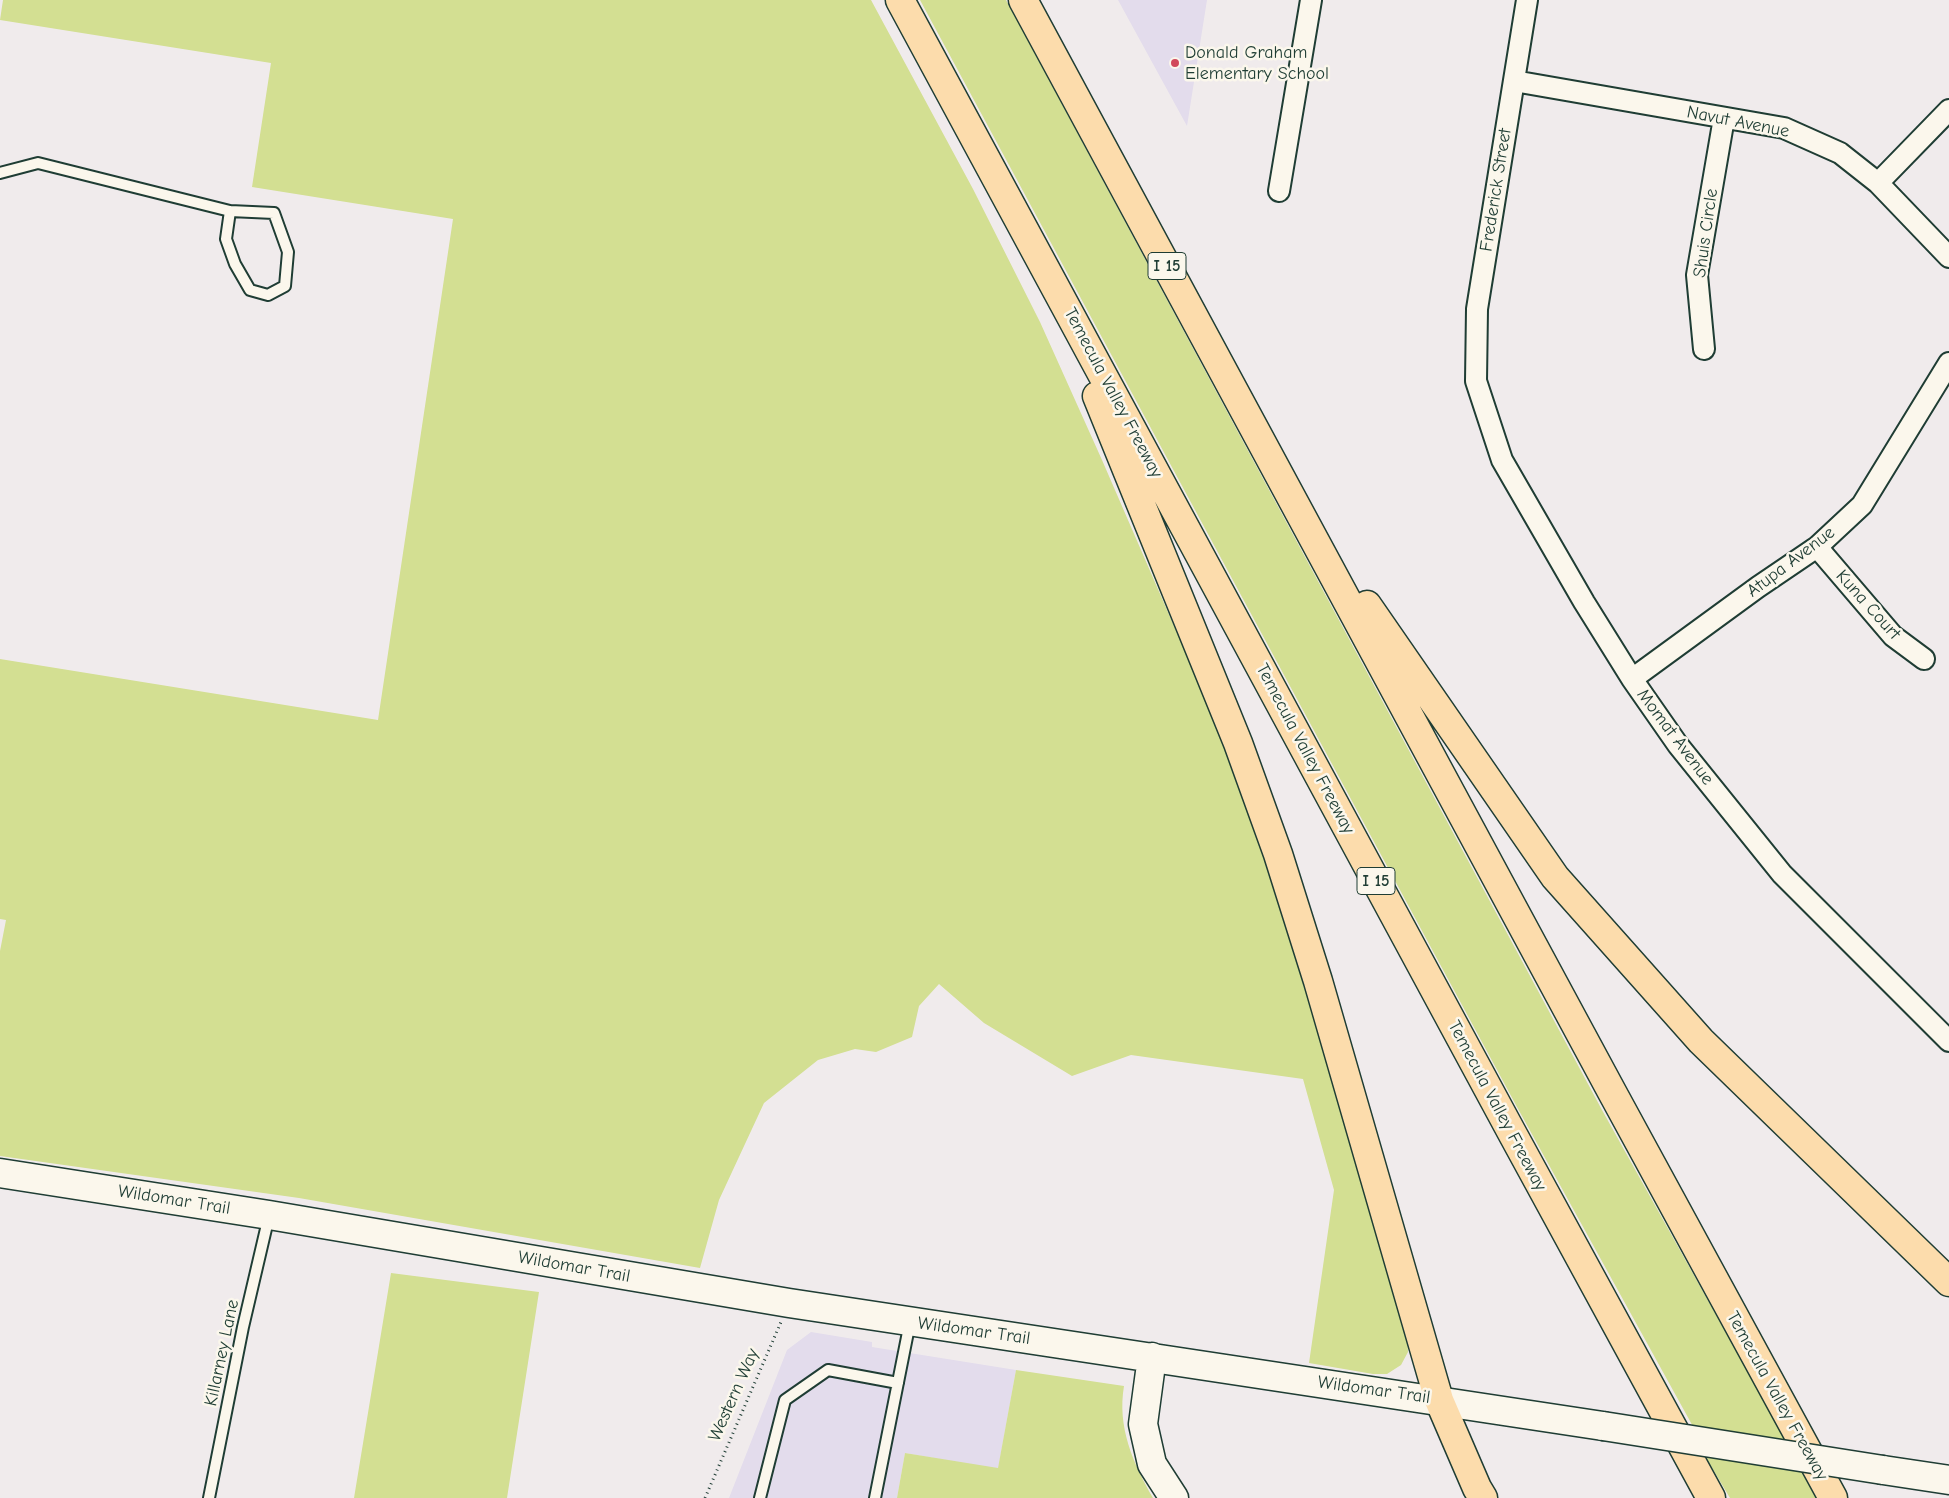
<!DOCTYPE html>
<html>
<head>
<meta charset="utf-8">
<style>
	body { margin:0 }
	canvas { display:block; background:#f0ebec }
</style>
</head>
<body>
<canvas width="1949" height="1498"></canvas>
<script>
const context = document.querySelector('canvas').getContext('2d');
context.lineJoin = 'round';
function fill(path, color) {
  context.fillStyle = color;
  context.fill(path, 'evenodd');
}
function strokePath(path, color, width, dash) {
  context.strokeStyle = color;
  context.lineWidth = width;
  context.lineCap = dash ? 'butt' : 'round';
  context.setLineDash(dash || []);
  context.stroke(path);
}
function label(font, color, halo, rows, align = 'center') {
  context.font = font + ' "Comic Neue",sans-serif';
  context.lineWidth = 5;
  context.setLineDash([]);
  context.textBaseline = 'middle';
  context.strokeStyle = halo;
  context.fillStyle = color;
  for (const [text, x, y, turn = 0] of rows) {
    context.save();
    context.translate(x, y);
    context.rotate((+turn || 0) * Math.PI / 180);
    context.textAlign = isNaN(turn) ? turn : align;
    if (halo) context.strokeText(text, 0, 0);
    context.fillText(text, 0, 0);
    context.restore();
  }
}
const built = new Path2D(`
	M 1118,0 L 1207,0 L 1187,126 Z
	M 811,1332 L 872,1342 L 872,1347 L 1016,1370 L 998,1469 L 905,1453 L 897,1498 L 729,1498 L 787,1350 Z`);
const green = new Path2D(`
	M 3,0 L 871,0 L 973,189 L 1040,322 L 1102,460 L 1219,730 L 1261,841 L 1285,916 L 1407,1330 L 1408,1352 L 1401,1365 L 1387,1374 L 1373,1374 L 1309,1363 L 1334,1190 L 1303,1079 L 1131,1055 L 1072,1076 L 984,1023 L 939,984 L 919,1006 L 912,1037 L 876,1052 L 855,1049 L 818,1060 L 764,1103 L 719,1200 L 700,1268 L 299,1198 L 0,1156 L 0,951 L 6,920 L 0,919 L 0,659 L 378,720 L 453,219 L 252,187 L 271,63 L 0,20 Z
	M 920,0 L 1006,0 L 1602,1110 L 1790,1448 L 1696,1432 L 1517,1107 Z
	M 391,1273 L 539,1292 L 507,1498 L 354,1498 Z
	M 1016,1370 L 1124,1386 C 1117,1427 1133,1463 1153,1498 L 897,1498 L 905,1453 L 998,1468 Z
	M 1699,1446 L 1795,1460 L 1816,1498 L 1730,1498 Z`);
const path = new Path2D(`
	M 705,1498 L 781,1322`);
const lane = new Path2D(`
	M 0,173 L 38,163 L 230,211 L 274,213 L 288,252 L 285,286 L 268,295 L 250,290 L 235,264 L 226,239 L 230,211
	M 209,1498 L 243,1327 L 269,1216
	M 760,1498 L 785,1400 L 828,1370 L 898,1383
	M 875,1498 L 910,1322`);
const street = new Path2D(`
	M 1527,0 L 1477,309 L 1476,381 L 1502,460 L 1584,602 L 1632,679 L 1678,745 L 1782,874 L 1949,1041
	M 1514,81 L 1784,128 L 1840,153 L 1878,183 L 1949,257
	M 1878,183 L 1949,110
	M 1279,191 L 1311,0
	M 1704,349 L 1697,275 L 1724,118
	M 1817,547 L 1893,636 L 1924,659
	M 1632,679 L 1758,587 L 1817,547 L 1862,505 L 1949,363`);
const secondary = new Path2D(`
	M 0,1173 L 269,1215 L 789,1303 L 1603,1426
	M 1152,1357 L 1143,1424 L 1152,1464 L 1174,1498
	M 1883,1470 L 1949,1480`);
const highway = new Path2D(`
	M 900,0 L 1511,1131 L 1711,1498
	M 1023,0 L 1612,1092 L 1833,1498
	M 1097,396 L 1238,743 L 1278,854 L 1318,981 L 1439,1400 L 1477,1488 L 1483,1498
	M 1367,605 L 1555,877 L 1701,1041 L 1949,1282`);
const secondaryBridge = new Path2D(`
	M 1603,1426 L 1883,1470`);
const markers = [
	[1175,63,5,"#d1495b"]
];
const shields = [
	[1167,266,38],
	[1376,881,38]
];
const shieldNames = [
	["I 15",1167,266],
	["I 15",1376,881]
];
const poiNames = [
	["Donald Graham",1185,53],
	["Elementary School",1185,74]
];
const streetNames = [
	["Navut Avenue",1738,122,11],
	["Frederick Street",1496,190,-81],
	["Shuis Circle",1706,233,-82],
	["Temecula Valley Freeway",1113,393,62],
	["Atupa Avenue",1791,562,-37],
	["Kuna Court",1868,605,48],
	["Momat Avenue",1675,737,53],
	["Temecula Valley Freeway",1305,749,62],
	["Temecula Valley Freeway",1497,1106,62],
	["Wildomar Trail",174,1200,9],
	["Wildomar Trail",574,1267,10],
	["Wildomar Trail",974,1331,8],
	["Killarney Lane",222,1353,-78],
	["Wildomar Trail",1374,1390,8],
	["Western Way",734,1395,-66],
	["Temecula Valley Freeway",1777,1396,61]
];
fill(built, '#e3dcec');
fill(green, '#d3df92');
strokePath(lane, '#1f3d34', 14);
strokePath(street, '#1f3d34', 24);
strokePath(secondary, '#1f3d34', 31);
strokePath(highway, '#1f3d34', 31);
strokePath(path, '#1f3d34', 3, [1, 4]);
strokePath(lane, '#fbf7ec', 10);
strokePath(street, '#fbf7ec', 20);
strokePath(secondary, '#fbf7ec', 28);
strokePath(highway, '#fcdcac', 28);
strokePath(secondaryBridge, '#1f3d34', 31, []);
strokePath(secondaryBridge, '#fbf7ec', 28);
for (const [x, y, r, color] of markers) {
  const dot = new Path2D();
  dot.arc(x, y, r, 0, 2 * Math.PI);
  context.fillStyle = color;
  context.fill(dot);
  strokePath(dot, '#fbf7ec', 2);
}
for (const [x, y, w] of shields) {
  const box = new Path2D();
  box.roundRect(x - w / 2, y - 13.5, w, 27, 4);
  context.fillStyle = '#fbf7ec';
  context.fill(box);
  strokePath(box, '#1f3d34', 1);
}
label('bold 16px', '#1f3d34', null, shieldNames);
label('18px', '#1f3d34', '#fbf7ec', poiNames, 'left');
label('18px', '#1f3d34', '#fbf7ec', streetNames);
</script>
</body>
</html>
